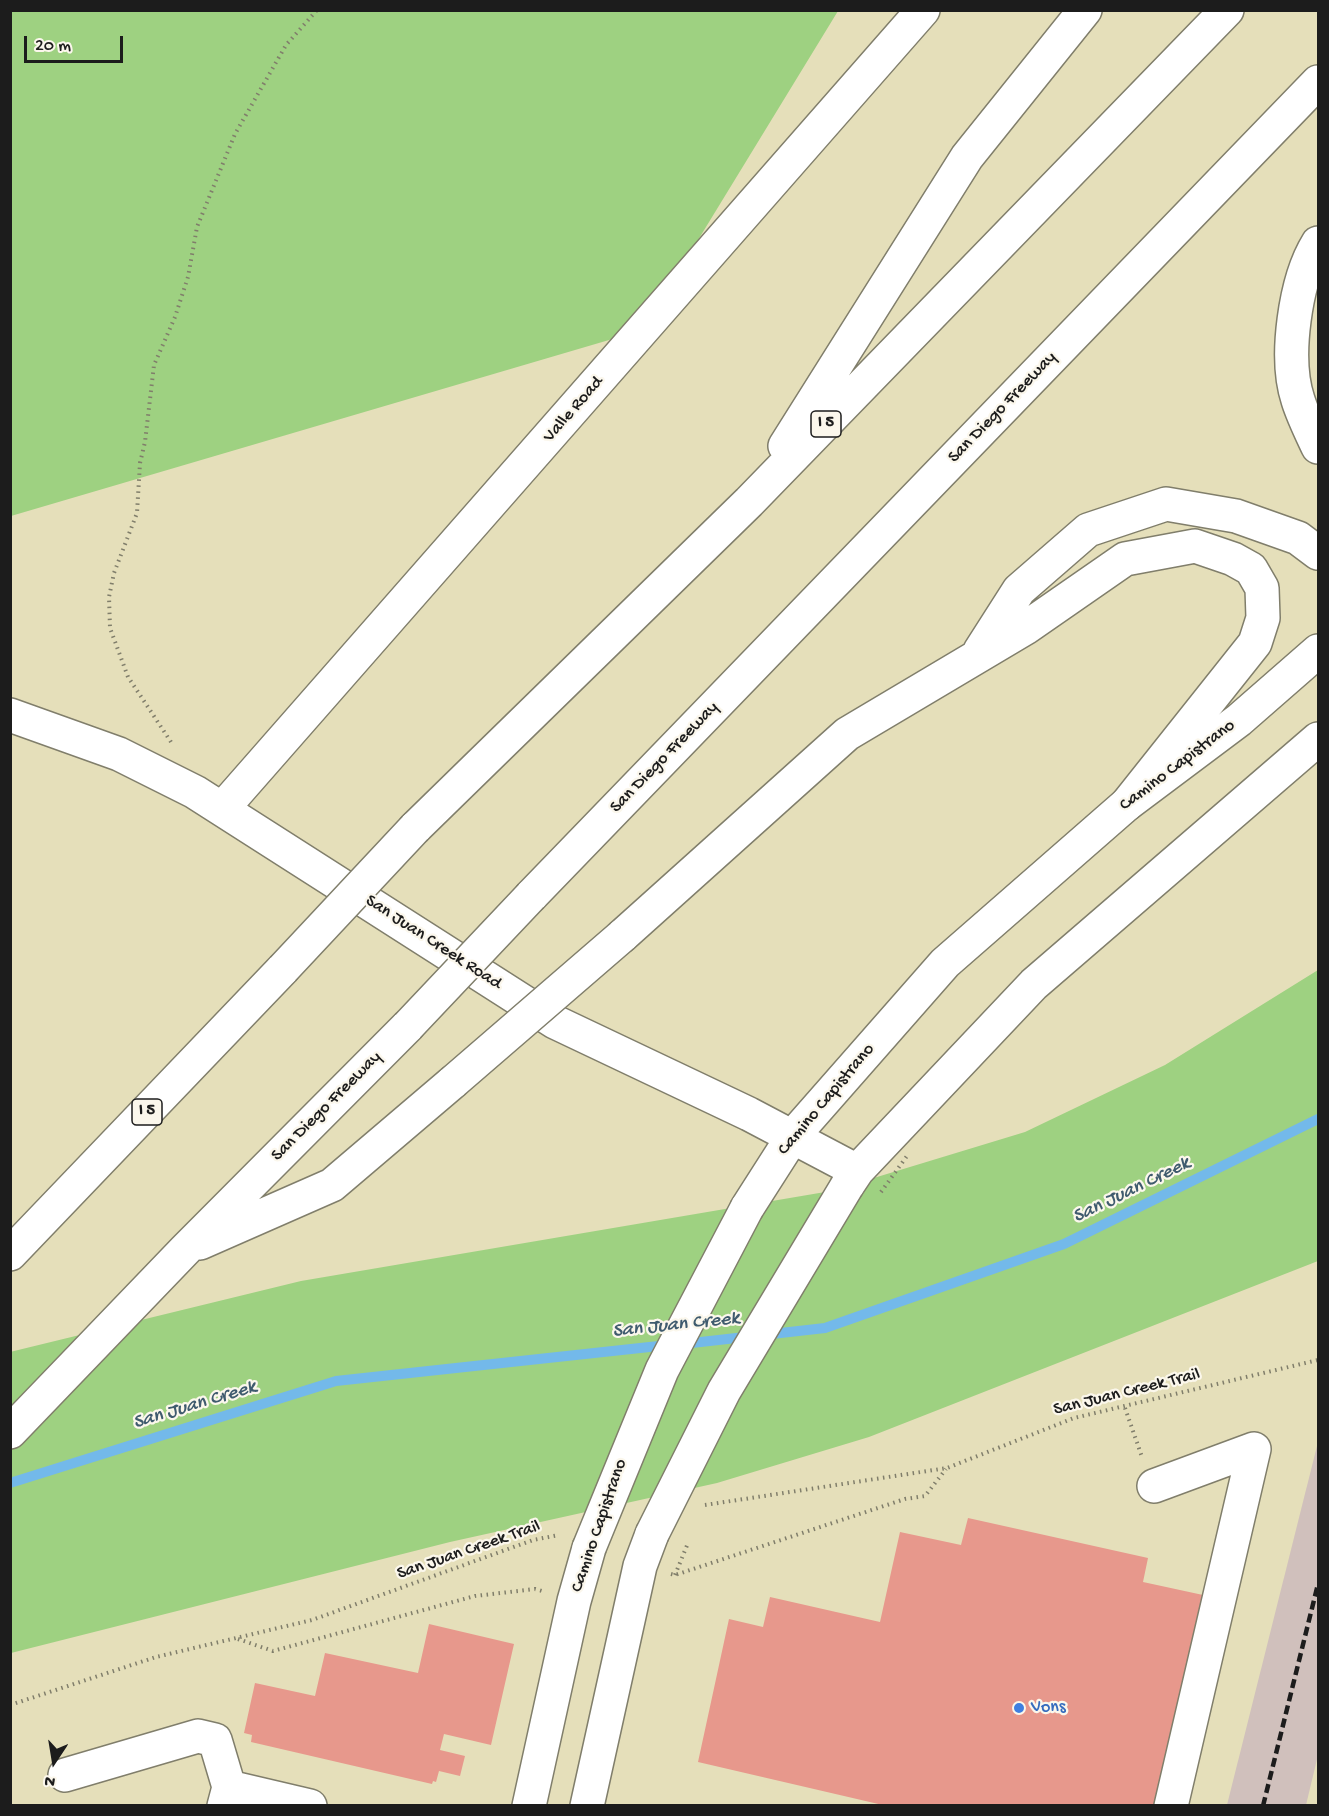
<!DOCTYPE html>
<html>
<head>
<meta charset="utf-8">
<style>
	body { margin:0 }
	#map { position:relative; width:1329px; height:1816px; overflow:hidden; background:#e5dfba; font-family:"Gochi Hand",sans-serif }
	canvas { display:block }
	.frame { position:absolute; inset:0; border:12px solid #1c1c1c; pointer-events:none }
	.north { position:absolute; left:24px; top:1732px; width:60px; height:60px; -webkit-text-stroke:4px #fbf7ec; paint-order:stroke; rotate:192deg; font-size:16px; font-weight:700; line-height:24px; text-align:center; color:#1c1c1c }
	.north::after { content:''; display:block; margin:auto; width:21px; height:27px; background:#1c1c1c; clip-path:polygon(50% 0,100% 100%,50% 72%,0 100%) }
	.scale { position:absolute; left:24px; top:36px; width:99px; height:27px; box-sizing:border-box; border:3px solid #1c1c1c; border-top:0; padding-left:8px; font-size:18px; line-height:21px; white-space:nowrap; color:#1c1c1c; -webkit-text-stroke:4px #fbf7ec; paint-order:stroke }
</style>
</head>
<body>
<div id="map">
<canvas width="1329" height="1816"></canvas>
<div class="frame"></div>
<div class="north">N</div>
<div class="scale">20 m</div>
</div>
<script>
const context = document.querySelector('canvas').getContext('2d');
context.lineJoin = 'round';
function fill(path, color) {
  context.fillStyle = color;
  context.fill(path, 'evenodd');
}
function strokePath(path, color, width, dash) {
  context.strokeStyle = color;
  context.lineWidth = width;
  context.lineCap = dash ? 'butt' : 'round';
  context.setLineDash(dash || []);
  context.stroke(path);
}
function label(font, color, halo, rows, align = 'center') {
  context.font = font + ' "Gochi Hand",sans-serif';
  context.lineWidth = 4.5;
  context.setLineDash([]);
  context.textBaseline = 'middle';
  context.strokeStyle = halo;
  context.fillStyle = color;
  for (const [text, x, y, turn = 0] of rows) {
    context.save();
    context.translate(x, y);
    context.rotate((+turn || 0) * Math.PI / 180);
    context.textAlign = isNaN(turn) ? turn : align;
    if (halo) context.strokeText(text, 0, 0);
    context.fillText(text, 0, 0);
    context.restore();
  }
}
const industrial = new Path2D(`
	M 1318,1442 L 1318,1755 L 1306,1805 L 1227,1805 Z`);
const green = new Path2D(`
	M 11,11 L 838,11 L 643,330 L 11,516 Z
	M 1318,970 L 1318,1261 L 869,1437 L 717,1483 L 450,1542 L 11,1653 L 10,1352 L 301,1281 L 831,1191 L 1025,1132 L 1165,1065 Z`);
const stream = new Path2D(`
	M 683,1344 L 825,1328 L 1064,1244 L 1318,1119
	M 10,1483 L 336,1381 L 668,1345`);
const building = new Path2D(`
	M 968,1518 L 1148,1558 L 1143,1582 L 1203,1595 L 1156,1806 L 887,1806 L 698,1762 L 729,1619 L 763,1627 L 770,1597 L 880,1622 L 900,1532 L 961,1545 Z
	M 429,1624 L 514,1644 L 491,1745 L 444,1734 L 440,1750 L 465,1756 L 460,1776 L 439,1771 L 436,1782 L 433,1781 L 432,1784 L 251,1742 L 252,1735 L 244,1733 L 255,1683 L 315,1696 L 325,1653 L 418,1673 Z`);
const path = new Path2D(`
	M 171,742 L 128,677 L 110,628 L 109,597 L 114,573 L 137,513 L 140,463 L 145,442 L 154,365 L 175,317 L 188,277 L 197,227 L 235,134 L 286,45 L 317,10
	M 1125,1408 L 1142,1457
	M 705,1505 L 947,1468 L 1074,1418 L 1318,1360
	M 671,1574 L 675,1575 L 905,1499 L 925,1496 L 946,1469
	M 675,1575 L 688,1543
	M 238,1639 L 273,1651 L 475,1596 L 535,1589 L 542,1591
	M 10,1705 L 156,1657 L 312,1620 L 533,1540 L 559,1535`);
const minor = new Path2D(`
	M 1154,1486 L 1254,1449 L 1171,1806
	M 65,1775 L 198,1736 L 215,1740 L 229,1787
	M 224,1806 L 229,1787 L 310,1806`);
const major = new Path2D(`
	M 10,715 L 119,754 L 195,792 L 555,1022 L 749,1114 L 857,1171
	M 223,808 L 923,10
	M 847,1186 L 857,1171 L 1034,984 L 1318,739
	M 747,1208 L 793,1136 L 945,963 L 1127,804 L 1239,720 L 1318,651
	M 529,1806 L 574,1601 L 589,1548
	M 587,1806 L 640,1566 L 652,1534`);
const highway = new Path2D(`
	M 1318,243 C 1295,280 1284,358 1298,400 C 1303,416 1311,432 1318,447
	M 785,446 L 967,157 L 1085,10
	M 980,651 L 1019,590 L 1088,530 L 1166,504 L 1236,516 L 1298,538 L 1318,553
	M 415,828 L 749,502 L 1227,10
	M 531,896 L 1318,82
	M 622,936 L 847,734 L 1027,627 L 1125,559 L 1195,546 L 1233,559 L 1251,569 L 1262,588 L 1263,618 L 1255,643 L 1127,804
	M 200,1243 L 332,1185 L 453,1082
	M 10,1254 L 283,969
	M 10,1432 L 185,1250 L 408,1026`);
const rail = new Path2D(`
	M 1263,1806 L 1318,1584`);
const pathBridge = new Path2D(`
	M 881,1192 L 907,1156`);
const majorBridge = new Path2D(`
	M 652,1534 L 724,1391 L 847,1186
	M 589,1548 L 662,1370 L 747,1208`);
const highwayBridge = new Path2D(`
	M 283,969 L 415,828
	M 408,1026 L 531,896
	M 453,1082 L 622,936`);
const markers = [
	[1019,1708,6,"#3f7fe0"]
];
const shields = [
	[826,424,30],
	[147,1112,30]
];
const shieldNames = [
	["I 5",826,424],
	["I 5",147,1112]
];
const streetNames = [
	["San Diego Freeway",1003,408,-46],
	["Valle Road",574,410,-49],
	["San Diego Freeway",665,758,-46],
	["Camino Capistrano",1178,766,-37],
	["San Juan Creek Road",433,943,33],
	["Camino Capistrano",827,1100,-50],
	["San Diego Freeway",327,1107,-45],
	["San Juan Creek Trail",1127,1393,-14],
	["Camino Capistrano",600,1526,-71],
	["San Juan Creek Trail",469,1551,-19]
];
const shopNames = [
	["Vons",1031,1708]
];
const waterNames = [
	["San Juan Creek",1132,1191,-26],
	["San Juan Creek",676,1326,-6],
	["San Juan Creek",195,1406,-17]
];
fill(industrial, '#d0c0bc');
fill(green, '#9ed181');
strokePath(stream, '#73b9ea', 10);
fill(building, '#e7988c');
strokePath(minor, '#807e6b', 36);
strokePath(major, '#807e6b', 36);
strokePath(highway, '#807e6b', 36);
strokePath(path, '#807e6b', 4, [1.5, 4.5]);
strokePath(minor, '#fff', 33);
strokePath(major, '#fff', 33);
strokePath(highway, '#fff', 33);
strokePath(rail, '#1c1c1c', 4.5, [9, 4.5]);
strokePath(majorBridge, '#807e6b', 36, []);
strokePath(highwayBridge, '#807e6b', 36, []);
strokePath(pathBridge, '#807e6b', 4, [1.5, 4.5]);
strokePath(majorBridge, '#fff', 33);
strokePath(highwayBridge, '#fff', 33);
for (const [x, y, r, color] of markers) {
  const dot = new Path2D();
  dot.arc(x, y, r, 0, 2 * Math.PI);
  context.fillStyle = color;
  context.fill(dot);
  strokePath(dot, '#fbf7ec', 2);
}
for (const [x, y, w] of shields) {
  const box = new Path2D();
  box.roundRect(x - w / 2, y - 13, w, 26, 4.5);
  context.fillStyle = '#fbf7ec';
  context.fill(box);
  strokePath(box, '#1c1c1c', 1.5);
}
label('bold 16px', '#1c1c1c', null, shieldNames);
label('18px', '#1c1c1c', '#fbf7ec', streetNames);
label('18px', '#366cbe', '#fbf7ec', shopNames, 'left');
label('italic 20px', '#3f5b6e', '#fbf7ec', waterNames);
</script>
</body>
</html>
